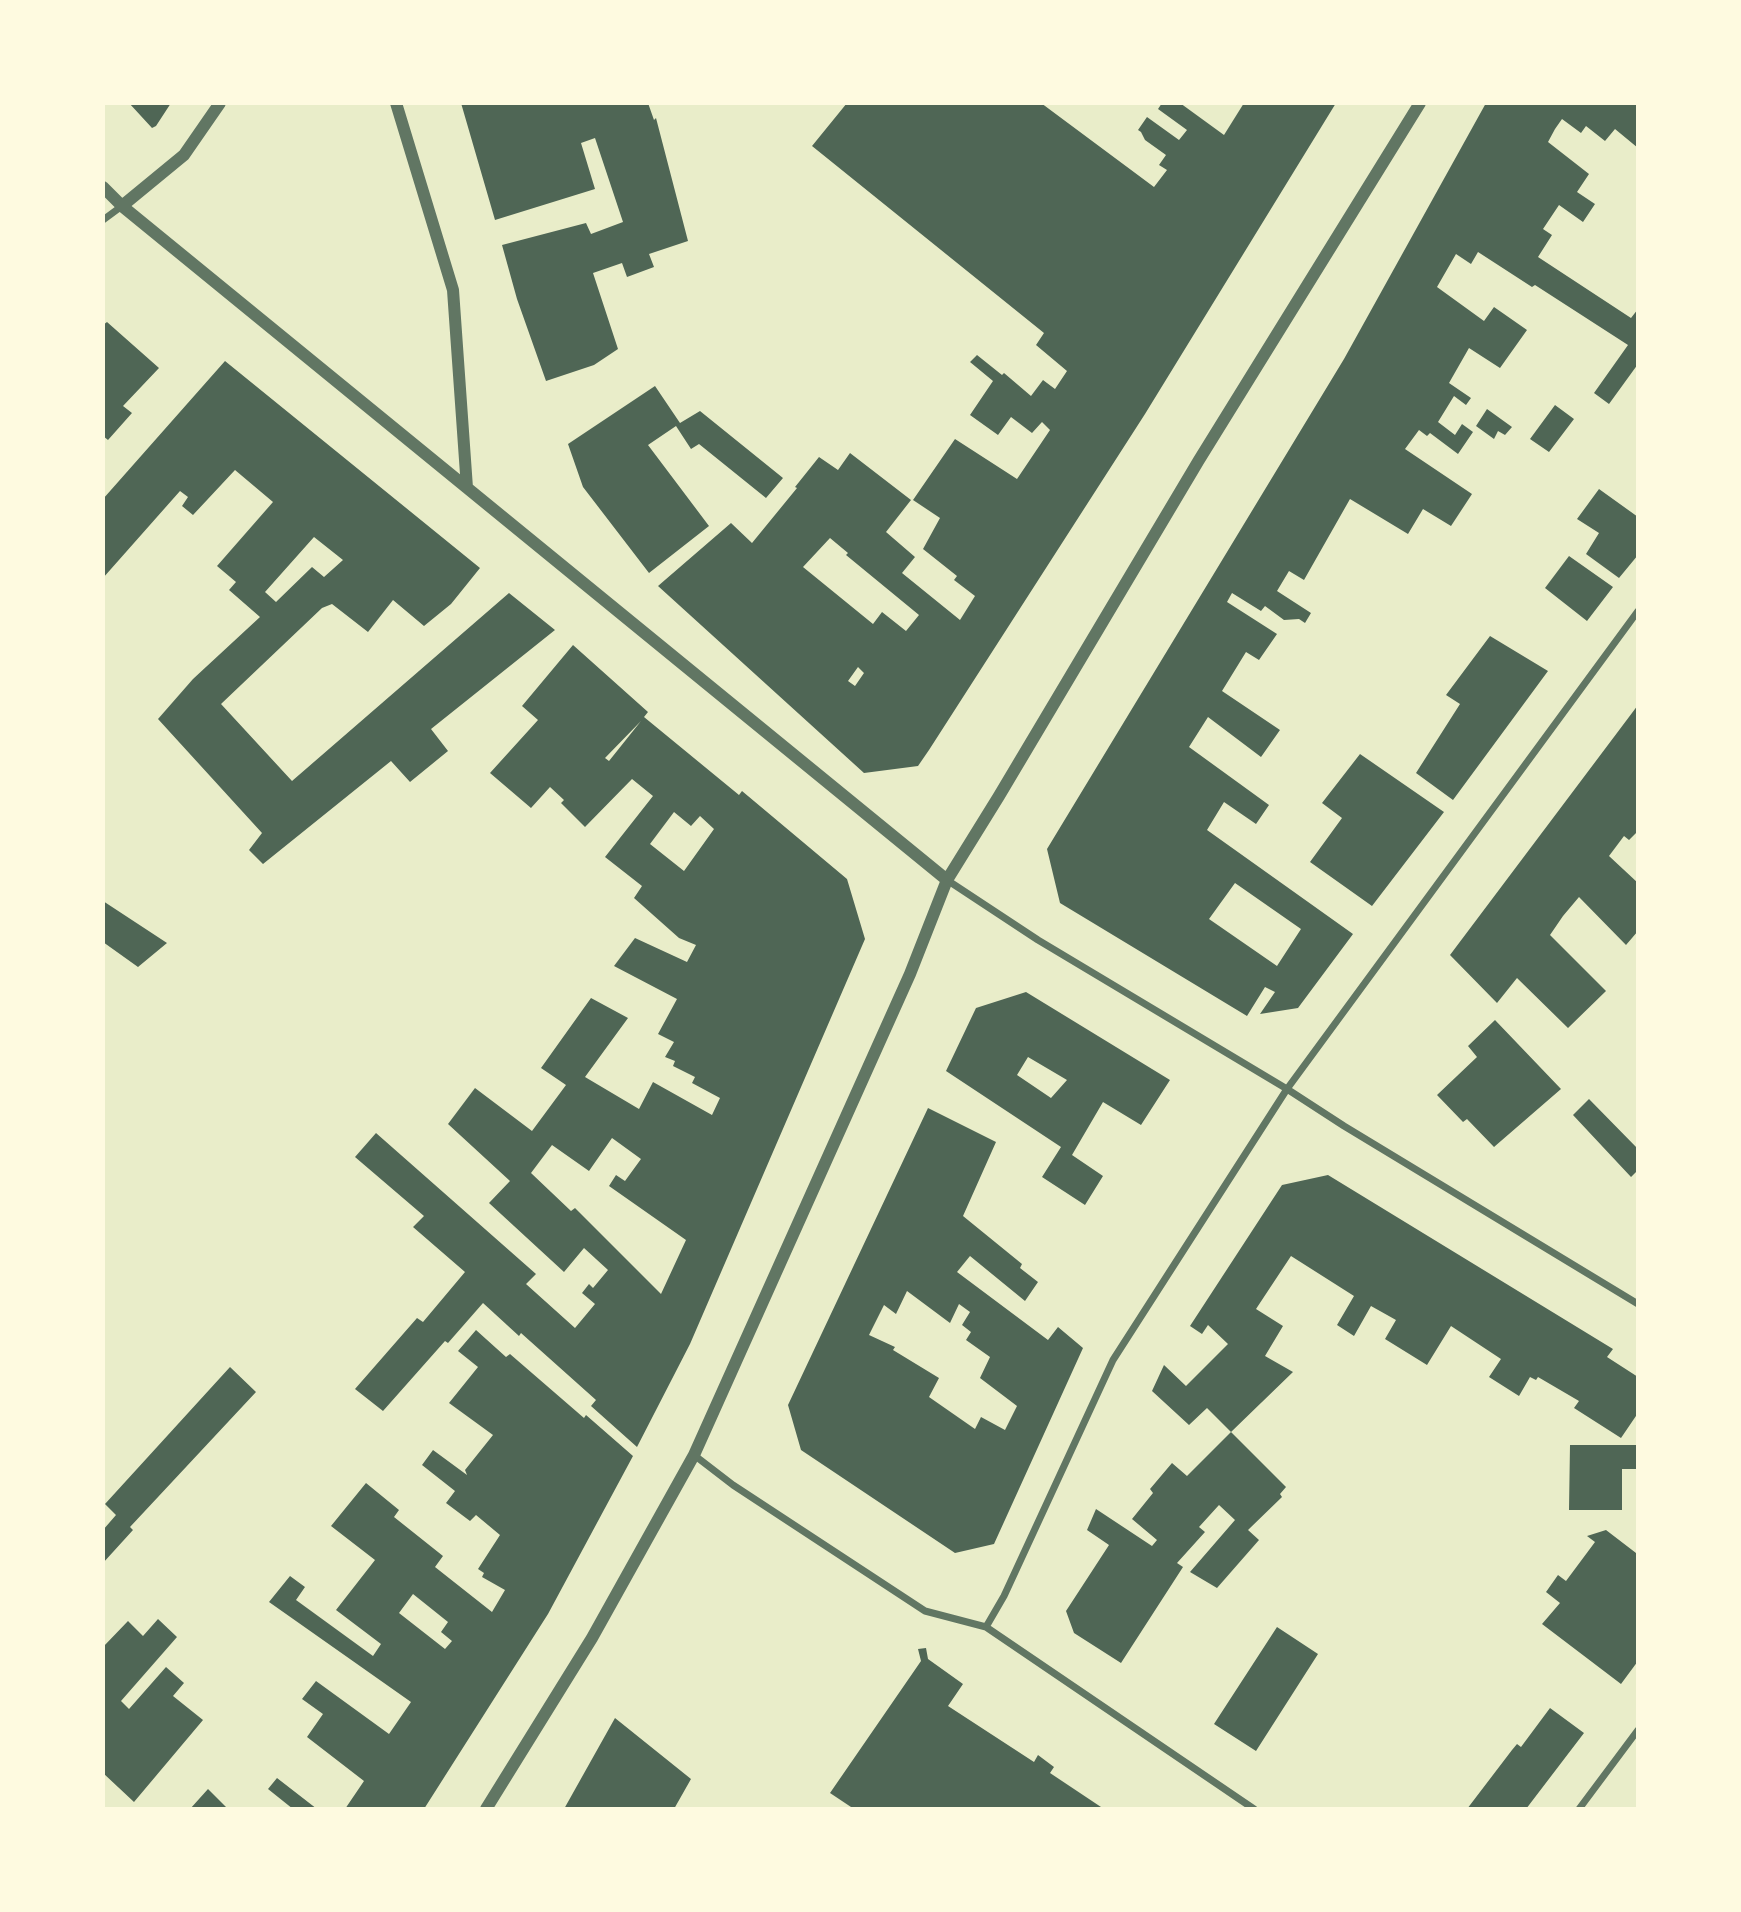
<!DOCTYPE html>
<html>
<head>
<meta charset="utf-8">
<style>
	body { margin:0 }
	#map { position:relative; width:1741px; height:1912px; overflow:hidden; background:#e9edc9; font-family:Cabin,sans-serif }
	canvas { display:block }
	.frame { position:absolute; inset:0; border:105px solid #fefae0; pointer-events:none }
</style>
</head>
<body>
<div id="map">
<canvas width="1741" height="1912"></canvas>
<div class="frame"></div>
</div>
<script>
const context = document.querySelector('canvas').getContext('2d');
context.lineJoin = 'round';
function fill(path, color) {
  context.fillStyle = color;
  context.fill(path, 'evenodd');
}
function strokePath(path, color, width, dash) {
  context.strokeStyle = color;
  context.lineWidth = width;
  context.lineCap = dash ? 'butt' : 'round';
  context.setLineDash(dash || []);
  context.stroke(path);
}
const building = new Path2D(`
	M 129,103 L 171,103 L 156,126 L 152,128 Z
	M 461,103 L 648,103 L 654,120 L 656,118 L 688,241 L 649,254 L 654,267 L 627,277 L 622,263 L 593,273 L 618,349 L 594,365 L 546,381 L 517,299 L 502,245 L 586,223 L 591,234 L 623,222 L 595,138 L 581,143 L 595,189 L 495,220 Z
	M 847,103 L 1041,103 L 1154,187 L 1167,170 L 1159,165 L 1166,155 L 1145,140 L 1141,132 L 1138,130 L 1147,117 L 1179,140 L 1187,130 L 1158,109 L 1162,103 L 1180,103 L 1224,135 L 1244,103 L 1336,103 L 1145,414 L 929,750 L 918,766 L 864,773 L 658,586 L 731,523 L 752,543 L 797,488 L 795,487 L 819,457 L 838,470 L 850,453 L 911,500 L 886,532 L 915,557 L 902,573 L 960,620 L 975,596 L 954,580 L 957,576 L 923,549 L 940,518 L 913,500 L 955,439 L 1017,479 L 1050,430 L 1042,422 L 1032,433 L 1011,417 L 998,435 L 970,415 L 993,381 L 970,362 L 977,355 L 1002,375 L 1004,373 L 1031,396 L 1043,380 L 1055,389 L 1067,371 L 1036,345 L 1044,333 L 812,146 ZM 830,538 L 848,553 L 846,555 L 919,615 L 906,631 L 882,612 L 873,624 L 803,567 ZM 858,667 L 864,673 L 855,686 L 848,681 Z
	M 1486,103 L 1638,103 L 1638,148 L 1615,129 L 1605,141 L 1586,126 L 1581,133 L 1562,119 L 1555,129 L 1548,142 L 1589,174 L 1577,192 L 1595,204 L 1583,222 L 1559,205 L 1543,229 L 1552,235 L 1538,257 L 1631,318 L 1638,309 L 1638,364 L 1609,404 L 1594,393 L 1628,345 L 1535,285 L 1532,287 L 1478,252 L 1471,264 L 1456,254 L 1437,287 L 1484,321 L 1494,307 L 1527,330 L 1500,368 L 1469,348 L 1449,383 L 1471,398 L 1466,405 L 1454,396 L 1438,422 L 1455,435 L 1462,424 L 1473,432 L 1458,454 L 1430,433 L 1427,436 L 1419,430 L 1405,449 L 1472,494 L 1451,526 L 1423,509 L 1408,534 L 1350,499 L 1304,580 L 1289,571 L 1277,591 L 1311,613 L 1305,623 L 1299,619 L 1284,620 L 1265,606 L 1261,611 L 1232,593 L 1227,602 L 1277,634 L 1259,660 L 1246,652 L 1222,691 L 1280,730 L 1261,757 L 1208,717 L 1189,747 L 1269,805 L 1256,824 L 1224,802 L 1207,830 L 1353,934 L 1298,1008 L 1260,1014 L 1275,992 L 1265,987 L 1247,1016 L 1060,903 L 1047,849 L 1344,359 ZM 1235,883 L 1301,929 L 1277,966 L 1209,919 Z
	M 107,322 L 159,368 L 123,406 L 132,413 L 108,440 L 103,436 L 103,325 Z
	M 225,361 L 480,568 L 451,604 L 424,626 L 393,600 L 368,632 L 332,604 L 322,608 L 221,704 L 292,781 L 509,593 L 555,630 L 431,729 L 448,751 L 410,782 L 391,761 L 263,864 L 249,850 L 262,833 L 158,719 L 193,679 L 260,617 L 229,590 L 236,582 L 217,566 L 273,502 L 235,470 L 193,515 L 182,506 L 188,497 L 180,491 L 103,578 L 103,499 ZM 314,537 L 343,560 L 324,577 L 312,567 L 276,602 L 265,592 Z
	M 655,386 L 680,423 L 700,411 L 783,478 L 766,498 L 699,444 L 691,449 L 676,426 L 648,445 L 709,526 L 649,573 L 583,487 L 568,444 Z
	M 1555,405 L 1574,419 L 1549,452 L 1530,439 Z
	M 1487,409 L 1512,427 L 1505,435 L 1498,431 L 1494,439 L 1476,426 Z
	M 1599,489 L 1638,517 L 1638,555 L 1619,578 L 1586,554 L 1599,533 L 1577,519 Z
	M 1569,556 L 1613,587 L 1587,621 L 1545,588 Z
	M 1490,636 L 1548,671 L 1453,800 L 1416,773 L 1460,704 L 1446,695 Z
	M 573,645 L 648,712 L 644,717 L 739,795 L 742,791 L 847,879 L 865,939 L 690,1344 L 637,1447 L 591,1406 L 596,1400 L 521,1333 L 519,1336 L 483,1303 L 448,1343 L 445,1341 L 383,1411 L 355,1389 L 417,1318 L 423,1322 L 465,1272 L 413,1227 L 424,1216 L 355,1157 L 376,1133 L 536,1274 L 526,1284 L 575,1328 L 595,1304 L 582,1293 L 589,1284 L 593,1288 L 608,1270 L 584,1248 L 564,1272 L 489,1203 L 510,1181 L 448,1124 L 475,1088 L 532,1131 L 566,1085 L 541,1068 L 591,998 L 628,1018 L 585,1077 L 639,1109 L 653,1082 L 712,1115 L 720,1098 L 692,1083 L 695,1077 L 673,1066 L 675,1061 L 665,1057 L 674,1042 L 658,1034 L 677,999 L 614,966 L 635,938 L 687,962 L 696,945 L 679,938 L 634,898 L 642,886 L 605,857 L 653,796 L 632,779 L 585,827 L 561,803 L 564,800 L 550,787 L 531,808 L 490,773 L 538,720 L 522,706 ZM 641,721 L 609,761 L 605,758 ZM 674,812 L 691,826 L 700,816 L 714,829 L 684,871 L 650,844 ZM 612,1138 L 641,1159 L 625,1181 L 616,1175 L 609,1186 L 686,1240 L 661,1294 L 575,1208 L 571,1211 L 531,1173 L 552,1145 L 589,1171 Z
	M 1638,705 L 1638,831 L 1629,840 L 1624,836 L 1609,856 L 1638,883 L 1638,931 L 1626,945 L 1579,897 L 1563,916 L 1550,935 L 1606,991 L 1568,1028 L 1517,978 L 1497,1003 L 1450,955 Z
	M 1360,754 L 1444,812 L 1372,906 L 1310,862 L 1342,818 L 1322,803 Z
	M 103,901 L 167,943 L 138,967 L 103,942 Z
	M 1026,992 L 1170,1080 L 1141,1125 L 1103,1102 L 1072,1155 L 1103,1176 L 1085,1205 L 1042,1177 L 1061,1147 L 946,1071 L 976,1008 ZM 1028,1057 L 1067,1080 L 1051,1098 L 1017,1075 Z
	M 1495,1020 L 1561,1089 L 1494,1147 L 1467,1119 L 1463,1122 L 1437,1095 L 1477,1057 L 1468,1046 Z
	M 1589,1099 L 1638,1149 L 1638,1170 L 1631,1177 L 1573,1115 Z
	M 928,1108 L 996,1142 L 963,1216 L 1022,1264 L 1020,1268 L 1038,1282 L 1025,1301 L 970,1256 L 957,1272 L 1048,1340 L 1058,1327 L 1083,1348 L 994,1544 L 955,1553 L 801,1450 L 788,1405 ZM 907,1291 L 950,1323 L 959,1304 L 970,1312 L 962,1325 L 971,1332 L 966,1340 L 990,1357 L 980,1378 L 1017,1406 L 1005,1430 L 981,1417 L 975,1429 L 929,1397 L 939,1378 L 893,1350 L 895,1347 L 869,1335 L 884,1305 L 896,1314 Z
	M 1328,1175 L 1613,1349 L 1607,1357 L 1638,1377 L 1638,1413 L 1621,1438 L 1574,1408 L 1579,1401 L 1538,1377 L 1536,1380 L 1530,1377 L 1519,1396 L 1489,1377 L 1501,1359 L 1451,1326 L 1427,1365 L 1385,1339 L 1396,1320 L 1371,1306 L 1354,1336 L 1337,1325 L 1354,1296 L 1291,1256 L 1256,1309 L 1283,1326 L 1265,1356 L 1293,1372 L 1231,1432 L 1286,1487 L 1280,1494 L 1282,1497 L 1248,1530 L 1259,1540 L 1217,1588 L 1190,1572 L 1235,1520 L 1219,1505 L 1199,1527 L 1205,1532 L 1177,1563 L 1183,1567 L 1121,1663 L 1074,1633 L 1066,1611 L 1109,1545 L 1087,1530 L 1096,1509 L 1152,1546 L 1157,1540 L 1132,1519 L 1153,1493 L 1150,1489 L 1172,1463 L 1187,1476 L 1231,1432 L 1207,1408 L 1189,1425 L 1152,1391 L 1164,1365 L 1186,1386 L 1228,1344 L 1208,1325 L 1202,1334 L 1190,1326 L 1282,1185 Z
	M 476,1330 L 506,1357 L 510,1354 L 584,1418 L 586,1415 L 633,1456 L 548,1614 L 424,1809 L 345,1809 L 364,1781 L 307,1737 L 323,1714 L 302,1699 L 316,1681 L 389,1734 L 411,1702 L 269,1602 L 290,1576 L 305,1587 L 296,1600 L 373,1656 L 381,1644 L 336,1610 L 375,1560 L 331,1526 L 366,1483 L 399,1510 L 394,1517 L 443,1556 L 435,1567 L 492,1612 L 505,1590 L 482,1577 L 484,1573 L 478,1569 L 500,1535 L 476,1515 L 470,1521 L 446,1503 L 455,1491 L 422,1465 L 433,1450 L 467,1475 L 465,1470 L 493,1435 L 449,1403 L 478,1367 L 458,1351 ZM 413,1594 L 448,1622 L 441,1632 L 452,1641 L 445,1649 L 399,1613 Z
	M 230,1367 L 256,1392 L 130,1527 L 133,1530 L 103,1563 L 103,1530 L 116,1515 L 105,1504 Z
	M 1570,1445 L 1638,1445 L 1638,1469 L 1622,1469 L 1622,1510 L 1569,1510 Z
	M 1606,1530 L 1636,1553 L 1638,1550 L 1638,1661 L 1621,1684 L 1542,1624 L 1560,1603 L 1546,1592 L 1558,1575 L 1566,1581 L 1595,1542 L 1587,1536 Z
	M 158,1619 L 177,1637 L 121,1701 L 129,1709 L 166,1667 L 184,1683 L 173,1696 L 203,1720 L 134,1802 L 103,1773 L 103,1647 L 128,1621 L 143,1636 Z
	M 1277,1627 L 1318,1654 L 1256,1751 L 1214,1724 Z
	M 926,1648 L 928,1659 L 963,1684 L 948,1706 L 1034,1762 L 1038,1755 L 1054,1767 L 1050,1773 L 1104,1809 L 854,1809 L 830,1793 L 921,1661 L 918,1649 Z
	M 1550,1708 L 1584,1733 L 1526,1809 L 1467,1809 L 1512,1750 L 1517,1744 L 1521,1747 Z
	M 615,1718 L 691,1779 L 674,1809 L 564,1809 Z
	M 277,1778 L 317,1809 L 293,1809 L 268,1789 Z
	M 208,1789 L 228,1809 L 190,1809 Z`);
const minor = new Path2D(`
	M 103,220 L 122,206
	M 947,880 L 1038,940 L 1287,1089 L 1344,1126 L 1638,1304
	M 694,1455 L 733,1485 L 925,1611 L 986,1627 L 1254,1809
	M 986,1627 L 1004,1596 L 1113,1360 L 1287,1089 L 1638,611
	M 1579,1809 L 1638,1730`);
const tertiary = new Path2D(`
	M 396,103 L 453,290 L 467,488
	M 103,187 L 122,206 L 947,880
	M 122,206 L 184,155 L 220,103
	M 486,1809 L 592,1638 L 694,1455 L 910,974 L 947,880 L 999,796 L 1199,460 L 1420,103`);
fill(building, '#4f6655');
strokePath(minor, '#617663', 7);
strokePath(tertiary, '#617663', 12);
</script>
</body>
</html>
